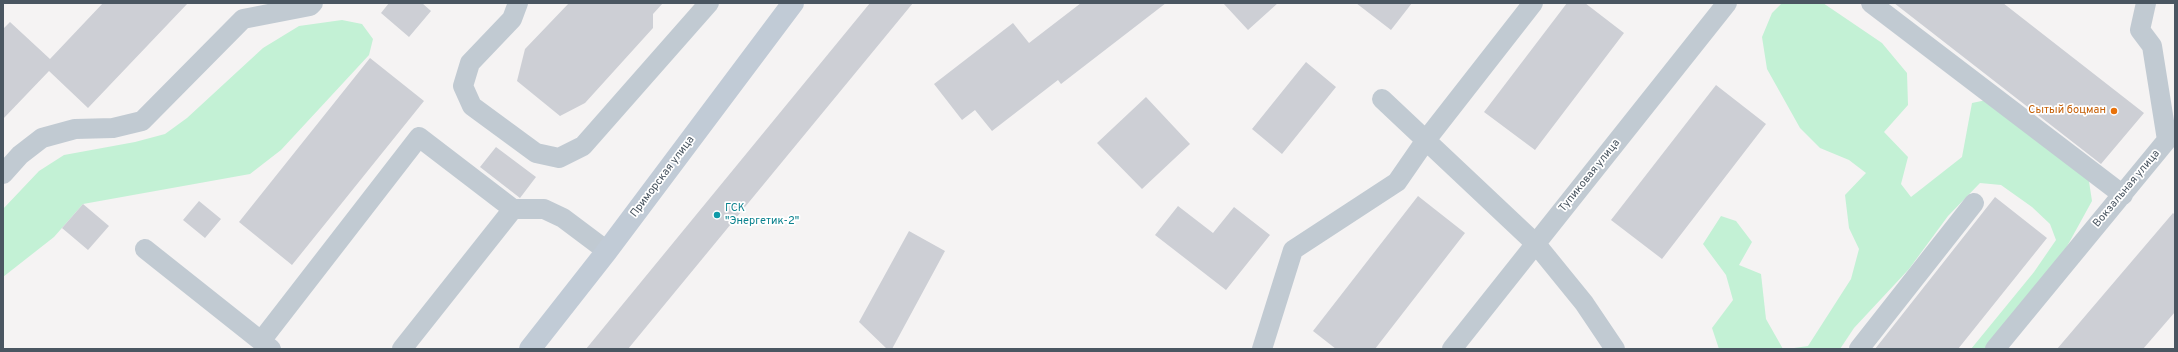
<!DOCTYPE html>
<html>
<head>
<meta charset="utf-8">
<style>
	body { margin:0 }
	#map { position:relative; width:2178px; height:352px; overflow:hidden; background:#f5f3f3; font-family:Overpass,sans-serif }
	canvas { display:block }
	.frame { position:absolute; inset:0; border:4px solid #4a5661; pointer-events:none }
</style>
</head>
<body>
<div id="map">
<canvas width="2178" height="352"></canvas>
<div class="frame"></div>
</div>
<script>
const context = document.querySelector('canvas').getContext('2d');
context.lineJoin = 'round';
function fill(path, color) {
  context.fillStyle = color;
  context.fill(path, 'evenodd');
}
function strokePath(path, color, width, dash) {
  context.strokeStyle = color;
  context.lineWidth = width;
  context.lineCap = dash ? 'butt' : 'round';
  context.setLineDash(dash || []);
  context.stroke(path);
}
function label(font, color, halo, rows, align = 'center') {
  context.font = font + ' Overpass,sans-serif';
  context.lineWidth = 3.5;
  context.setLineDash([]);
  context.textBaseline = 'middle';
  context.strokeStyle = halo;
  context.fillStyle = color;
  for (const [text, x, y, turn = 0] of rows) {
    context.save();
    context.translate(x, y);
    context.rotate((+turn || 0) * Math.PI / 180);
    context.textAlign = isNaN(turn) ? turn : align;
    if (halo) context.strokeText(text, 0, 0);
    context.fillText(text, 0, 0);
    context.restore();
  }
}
const green = new Path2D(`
	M 1782,3 L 1823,3 L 1882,43 L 1907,73 L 1908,105 L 1884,132 L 1908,157 L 1901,184 L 1911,197 L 1962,157 L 1972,103 L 1991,99 L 2088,175 L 2092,201 L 2065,250 L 1986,349 L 1971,349 L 2034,272 L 2056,240 L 2050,224 L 2032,207 L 2001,185 L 1980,183 L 1948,216 L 1909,269 L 1854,328 L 1840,349 L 1787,349 L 1808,346 L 1851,279 L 1859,249 L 1849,228 L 1845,195 L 1866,173 L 1849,160 L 1820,148 L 1800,128 L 1767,69 L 1762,37 L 1772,13 Z
	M 342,20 L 362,24 L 373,39 L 369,55 L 281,150 L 250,174 L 83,204 L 54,237 L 3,277 L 3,209 L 39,171 L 64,155 L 135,142 L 165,134 L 187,118 L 263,48 L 299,26 Z
	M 1721,216 L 1736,221 L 1752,242 L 1739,265 L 1761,274 L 1766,319 L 1783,349 L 1719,349 L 1712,328 L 1733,300 L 1726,275 L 1703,244 Z`);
const building = new Path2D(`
	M 103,3 L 188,3 L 88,108 L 49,71 L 3,119 L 3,29 L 10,22 L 50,59 Z
	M 389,3 L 422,3 L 431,11 L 409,37 L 381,13 Z
	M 569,3 L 663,3 L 653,14 L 653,28 L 585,103 L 560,116 L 517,81 L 525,49 Z
	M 870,3 L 913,3 L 628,349 L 586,349 Z
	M 1081,3 L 1166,3 L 1061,84 L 1058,80 L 992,131 L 975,110 L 962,120 L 934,84 L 1013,23 L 1029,43 Z
	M 1223,3 L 1278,3 L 1248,30 Z
	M 1356,3 L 1412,3 L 1391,30 Z
	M 1567,3 L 1585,3 L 1624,33 L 1535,150 L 1484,112 Z
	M 1894,3 L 2003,3 L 2144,113 L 2101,164 Z
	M 370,58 L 424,101 L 292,265 L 239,222 Z
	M 1306,62 L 1336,87 L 1282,154 L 1252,129 Z
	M 1716,85 L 1766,124 L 1662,259 L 1611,220 Z
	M 1146,97 L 1190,144 L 1142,189 L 1097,143 Z
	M 496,147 L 536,177 L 520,198 L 480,167 Z
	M 1418,196 L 1465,233 L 1375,349 L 1336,349 L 1313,331 Z
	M 1995,197 L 2047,238 L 1958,349 L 1875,349 Z
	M 199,201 L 221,219 L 205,238 L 183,220 Z
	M 83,204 L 109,226 L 88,250 L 62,228 Z
	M 1178,206 L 1213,233 L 1234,207 L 1270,235 L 1226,290 L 1155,235 Z
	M 2173,213 L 2175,215 L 2175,312 L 2143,349 L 2057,349 Z
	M 909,231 L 945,251 L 892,349 L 887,349 L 859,322 Z`);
const service = new Path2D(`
	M 518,3 L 512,19 L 470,63 L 463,86 L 472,106 L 536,153 L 559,158 L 583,146 L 709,3
	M 1871,3 L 2123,195
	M 1382,99 L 1536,244 L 1584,303 L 1615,349
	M 3,174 L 20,155 L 42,138 L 75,129 L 113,128 L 142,121 L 243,19 L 310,6 L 313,3
	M 145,249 L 271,349
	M 261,341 L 419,137 L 513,209 L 544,209 L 563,218 L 607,251
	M 402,349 L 513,209
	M 1262,349 L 1293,250 L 1397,182 L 1426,140 L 1533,3
	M 1452,349 L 1727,3
	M 1859,349 L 1974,203
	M 1995,349 L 2167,140 L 2152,46 L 2140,30 L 2146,3`);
const secondary = new Path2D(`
	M 530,349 L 607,251 L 793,3`);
const markers = [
	[2114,111,4,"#e8710a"],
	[717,215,4,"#0f9aa8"]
];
const foodNames = [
	["Сытый боцман",2106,111]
];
const streetNames = [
	["Тупиковая улица",1590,176,-51],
	["Приморская улица",663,177,-53],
	["Вокзальная улица",2127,189,-50]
];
const cultureNames = [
	["ГСК",725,209],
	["\"Энергетик-2\"",725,222]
];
fill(green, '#c3f1d5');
fill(building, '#cdcfd5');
strokePath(service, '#c1cad2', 20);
strokePath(secondary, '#c1cbd6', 22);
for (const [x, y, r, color] of markers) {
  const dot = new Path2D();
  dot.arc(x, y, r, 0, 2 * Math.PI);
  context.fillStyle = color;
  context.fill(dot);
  strokePath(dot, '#fff', 1.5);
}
label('11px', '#c56008', '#fff', foodNames, 'right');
label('11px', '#4a5661', '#fff', streetNames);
label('11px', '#0d838f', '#fff', cultureNames, 'left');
</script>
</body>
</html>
